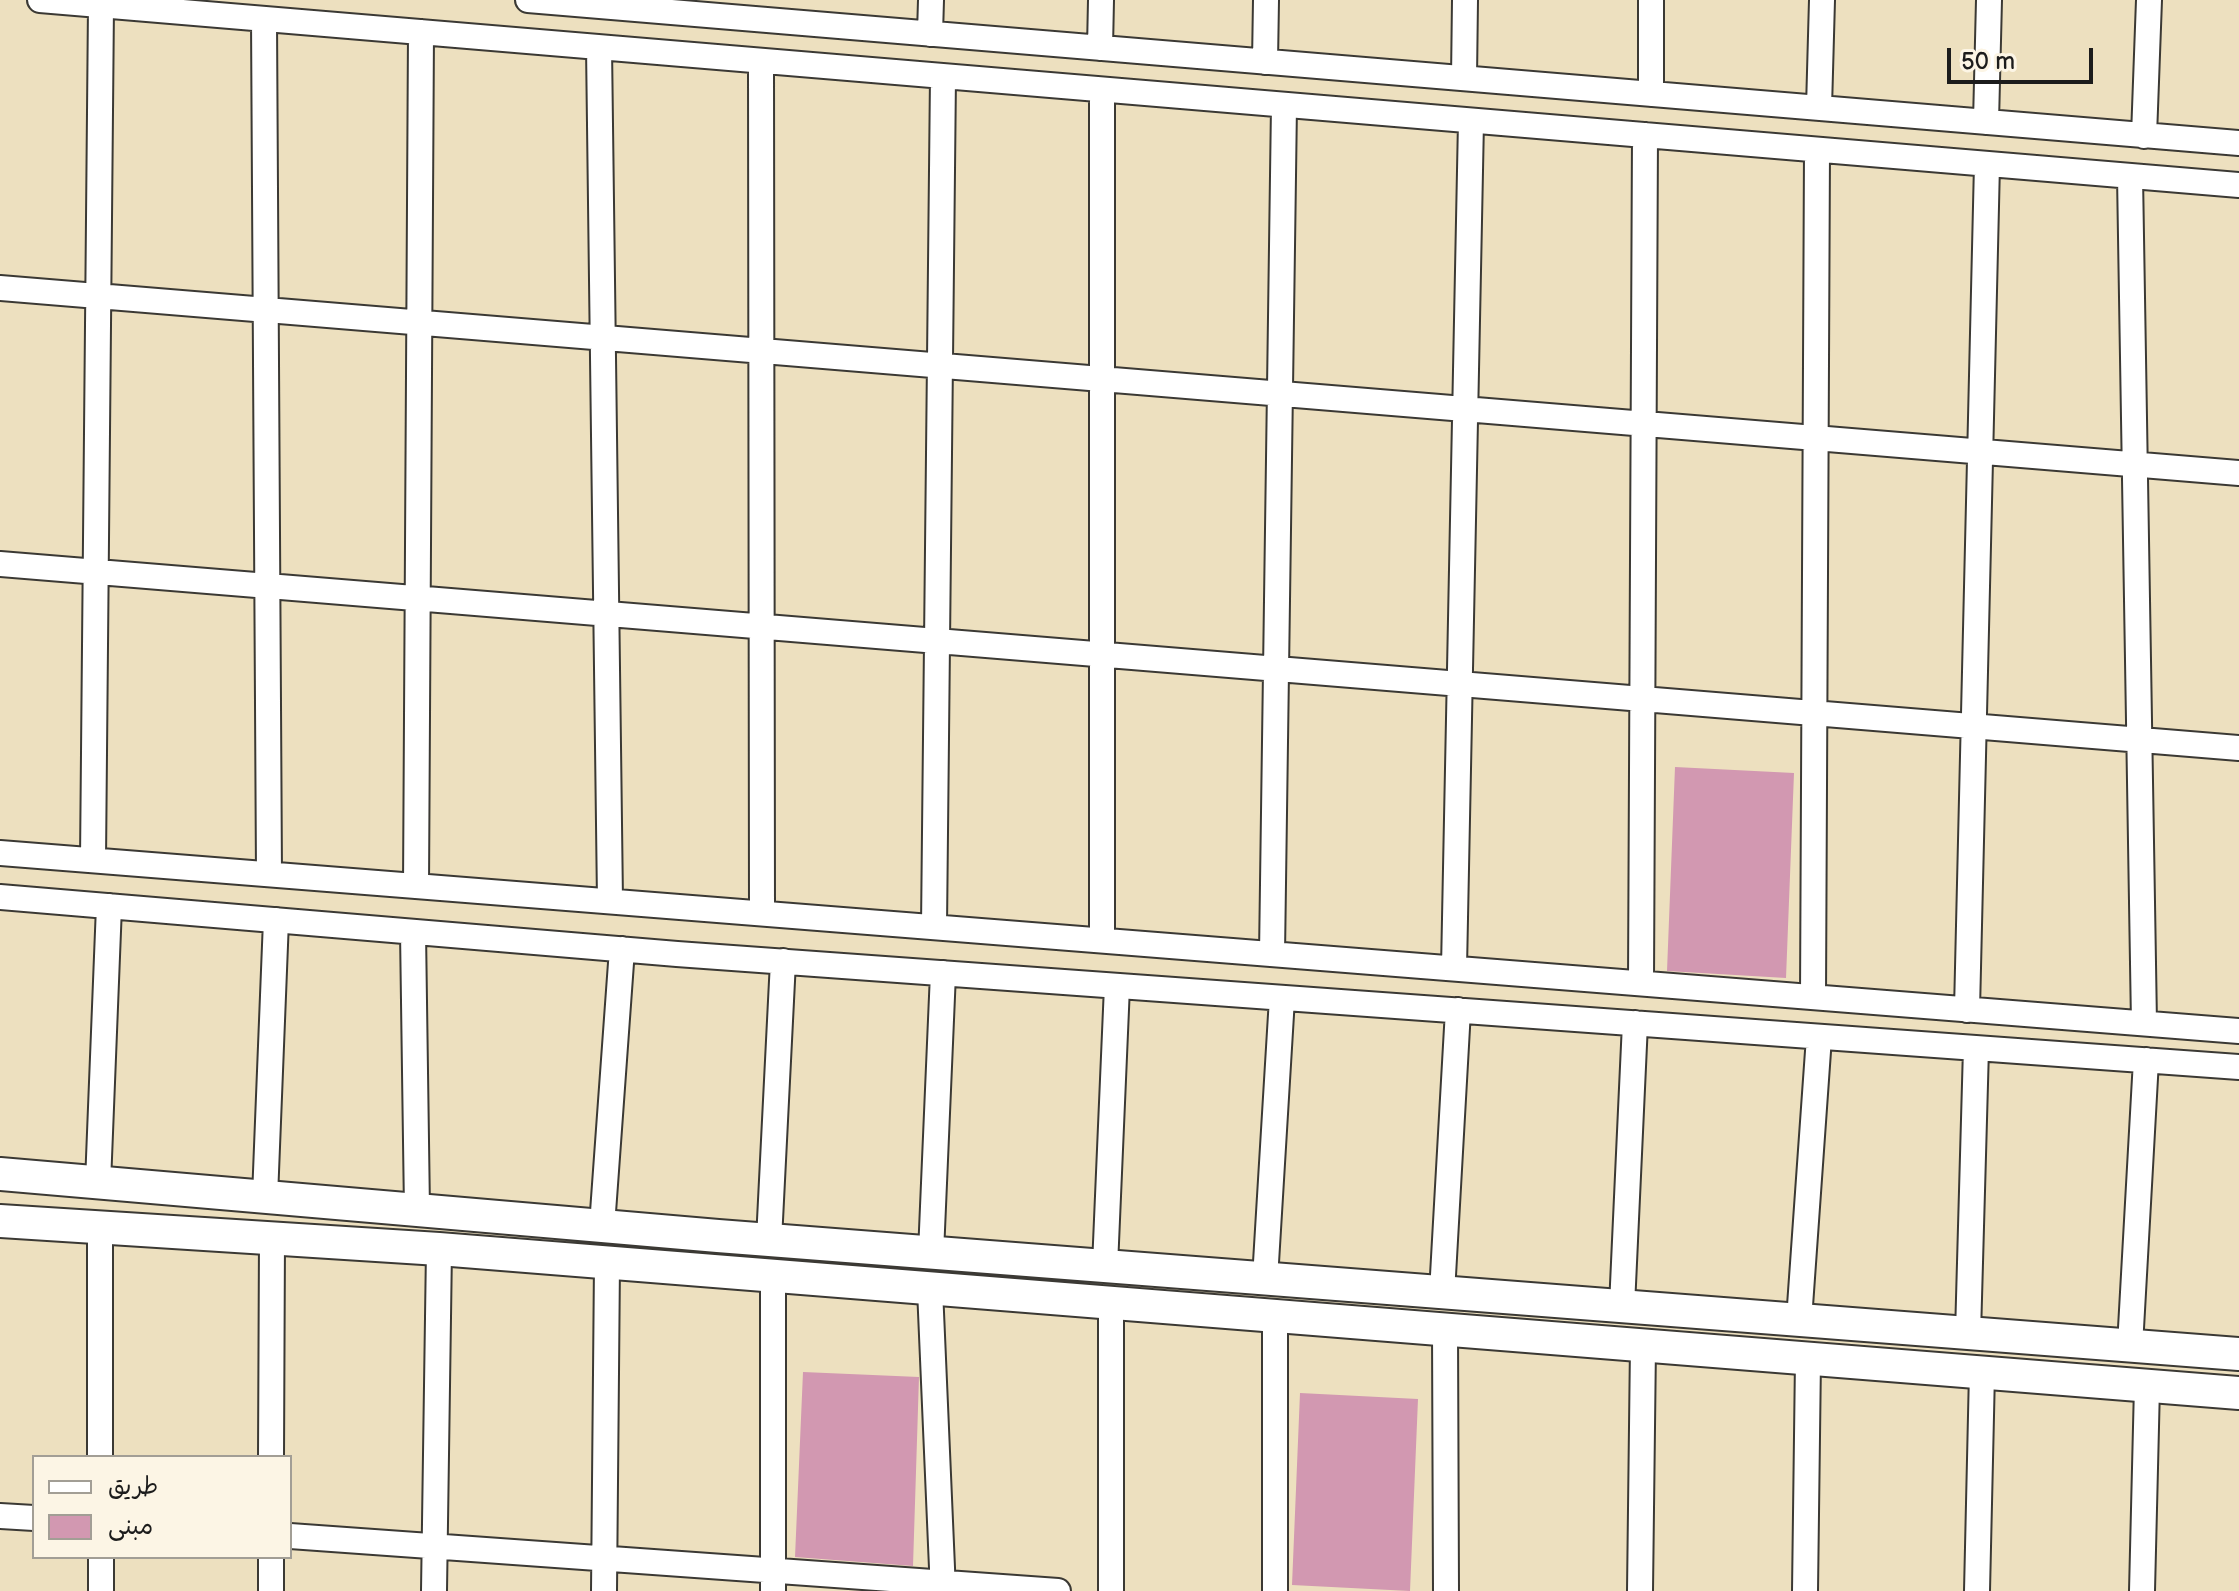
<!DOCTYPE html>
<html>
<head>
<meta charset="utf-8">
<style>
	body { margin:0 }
	#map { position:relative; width:2239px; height:1591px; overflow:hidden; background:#ede0bf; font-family:"Balsamiq Sans","Playpen Sans Arabic",sans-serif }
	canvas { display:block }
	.legend { position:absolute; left:32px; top:1455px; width:260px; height:104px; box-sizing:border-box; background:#fcf5e5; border:2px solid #a29e95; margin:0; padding:10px 14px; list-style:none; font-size:24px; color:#1c1c1c }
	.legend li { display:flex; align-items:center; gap:16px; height:40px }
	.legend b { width:40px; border:2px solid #a29e95 }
	.scale { position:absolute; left:1947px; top:48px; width:146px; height:36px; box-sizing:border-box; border:4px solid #1c1c1c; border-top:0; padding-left:10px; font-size:24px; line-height:28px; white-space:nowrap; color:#1c1c1c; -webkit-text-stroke:6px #fcf5e5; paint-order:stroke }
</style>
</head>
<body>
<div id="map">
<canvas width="2239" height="1591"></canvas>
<ul class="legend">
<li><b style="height:10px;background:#fff"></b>طريق</li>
<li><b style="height:22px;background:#d298b1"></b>مبنى</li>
</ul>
<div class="scale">50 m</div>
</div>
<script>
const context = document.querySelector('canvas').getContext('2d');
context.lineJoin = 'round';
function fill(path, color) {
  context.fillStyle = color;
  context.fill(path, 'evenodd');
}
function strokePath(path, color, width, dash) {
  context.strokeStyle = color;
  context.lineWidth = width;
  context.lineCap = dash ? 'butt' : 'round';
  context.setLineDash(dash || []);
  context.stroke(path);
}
const building = new Path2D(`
	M 1675,767 L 1794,773 L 1786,978 L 1667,971 Z
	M 803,1372 L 919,1377 L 913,1566 L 795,1557 Z
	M 1300,1393 L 1418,1399 L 1410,1591 L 1292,1585 Z`);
const minor = new Path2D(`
	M 40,0 L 2239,185
	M 528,0 L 2239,143
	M 264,19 L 269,874
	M 930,34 L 931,0
	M 599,47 L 610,901
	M 1100,48 L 1101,0
	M 761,61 L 762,913
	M 1265,62 L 1266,0
	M 1464,78 L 1465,0
	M 1651,94 L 1651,0
	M 1819,108 L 1822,0
	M 1986,122 L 1989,0
	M 2144,136 L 2149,0
	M 2130,176 L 2144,1023
	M 0,288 L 2239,473
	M 0,564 L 2239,748
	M 0,853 L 2239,1031
	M 93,860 L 101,5
	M 416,886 L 421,32
	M 0,897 L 677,954 L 2239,1067
	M 934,927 L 943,76
	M 413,932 L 417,1210
	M 1102,940 L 1102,90
	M 1272,954 L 1284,105
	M 1454,968 L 1471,121
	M 1641,983 L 1645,135
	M 1813,997 L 1817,150
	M 1967,1010 L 1987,164
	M 98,1183 L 109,906
	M 265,1197 L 276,920
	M 602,1226 L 622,949
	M 100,1227 L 100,1457
	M 769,1240 L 783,961
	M 931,1253 L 943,973
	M 1105,1266 L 1117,986
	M 1265,1279 L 1282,998
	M 930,1289 L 943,1591
	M 1442,1293 L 1458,1010
	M 1622,1306 L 1635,1023
	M 1275,1316 L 1275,1591
	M 1799,1320 L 1819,1037
	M 1445,1330 L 1446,1591
	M 1968,1334 L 1976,1048
	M 2130,1346 L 2146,1060
	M 271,1457 L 272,1238
	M 0,1516 L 34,1518
	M 290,1536 L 1058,1591
	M 101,1557 L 101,1591
	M 271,1591 L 271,1557
	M 434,1591 L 439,1249
	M 604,1591 L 607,1263
	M 773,1591 L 773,1276
	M 1111,1591 L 1111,1303
	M 1640,1591 L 1643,1345
	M 1805,1591 L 1808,1359
	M 1977,1591 L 1982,1372
	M 2142,1591 L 2147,1386`);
const major = new Path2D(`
	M 0,1174 L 718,1236 L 2239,1354
	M 0,1221 L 439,1249 L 2239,1393`);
fill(building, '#d298b1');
strokePath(minor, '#3b3934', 28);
strokePath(major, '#3b3934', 36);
strokePath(minor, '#fff', 24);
strokePath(major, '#fff', 32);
</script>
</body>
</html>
